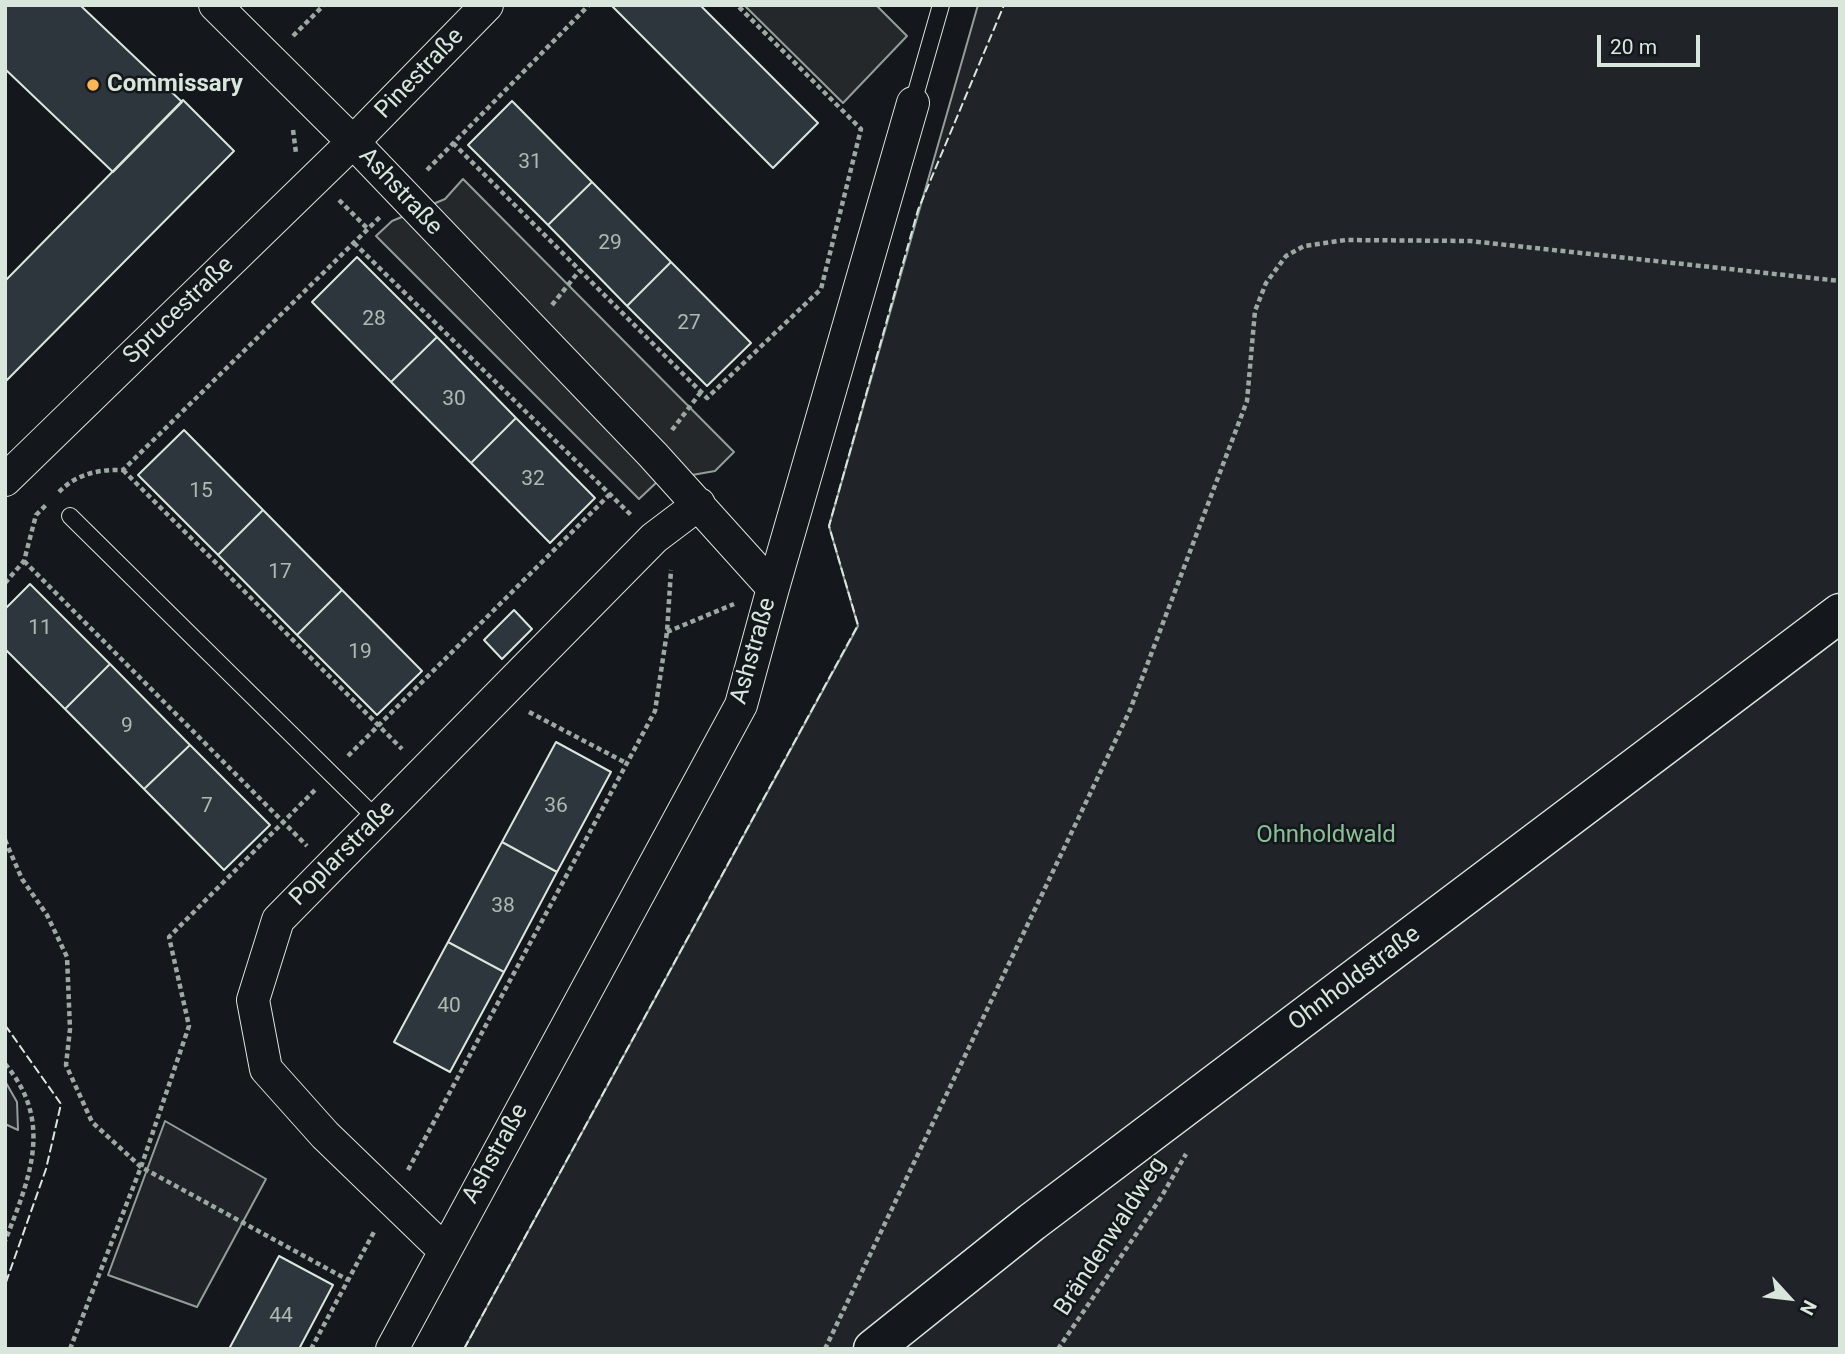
<!DOCTYPE html>
<html>
<head>
<meta charset="utf-8">
<style>
	body { margin:0 }
	#map { position:relative; width:1845px; height:1354px; overflow:hidden; background:#14181c; font-family:Roboto,sans-serif }
	canvas { display:block }
	.frame { position:absolute; inset:0; border:7px solid #d8e6dc; pointer-events:none }
	.north { position:absolute; left:1754px; top:1263px; width:70px; height:70px; -webkit-text-stroke:5px #14181c; paint-order:stroke; rotate:117deg; font-size:19px; font-weight:700; line-height:28px; text-align:center; color:#d8e6dc }
	.north::after { content:''; display:block; margin:auto; width:24px; height:32px; background:#d8e6dc; clip-path:polygon(50% 0,100% 100%,50% 72%,0 100%) }
	.scale { position:absolute; left:1597px; top:35px; width:103px; height:32px; box-sizing:border-box; border:4px solid #d8e6dc; border-top:0; padding-left:9px; font-size:21px; line-height:24px; white-space:nowrap; color:#d8e6dc; -webkit-text-stroke:5px #14181c; paint-order:stroke }
</style>
</head>
<body>
<div id="map">
<canvas width="1845" height="1354"></canvas>
<div class="frame"></div>
<div class="north">N</div>
<div class="scale">20 m</div>
</div>
<script>
const context = document.querySelector('canvas').getContext('2d');
context.lineJoin = 'round';
function fill(path, color) {
  context.fillStyle = color;
  context.fill(path, 'evenodd');
}
function strokePath(path, color, width, dash) {
  context.strokeStyle = color;
  context.lineWidth = width;
  context.lineCap = dash ? 'butt' : 'round';
  context.setLineDash(dash || []);
  context.stroke(path);
}
function label(font, color, halo, rows, align = 'center') {
  context.font = font + ' Roboto,sans-serif';
  context.lineWidth = 5;
  context.setLineDash([]);
  context.textBaseline = 'middle';
  context.strokeStyle = halo;
  context.fillStyle = color;
  for (const [text, x, y, turn = 0] of rows) {
    context.save();
    context.translate(x, y);
    context.rotate((+turn || 0) * Math.PI / 180);
    context.textAlign = isNaN(turn) ? turn : align;
    if (halo) context.strokeText(text, 0, 0);
    context.fillText(text, 0, 0);
    context.restore();
  }
}
const green = new Path2D(`
	M 978,5 L 1840,5 L 1840,1349 L 464,1349 L 858,626 L 829,526 Z
	M 5,1081 L 17,1102 L 18,1130 L 5,1124 Z
	M 165,1121 L 266,1179 L 197,1307 L 108,1275 Z`);
const parking = new Path2D(`
	M 744,5 L 876,5 L 907,36 L 843,103 Z
	M 463,179 L 734,452 L 715,471 L 658,481 L 639,499 L 376,236 L 392,221 L 445,199 Z`);
const building = new Path2D(`
	M 5,5 L 80,5 L 182,102 L 113,172 L 5,69 Z
	M 611,5 L 700,5 L 818,123 L 773,168 Z
	M 183,100 L 234,151 L 5,382 L 5,281 Z
	M 512,101 L 592,182 L 548,225 L 468,145 Z
	M 592,182 L 671,262 L 627,306 L 548,225 Z
	M 357,257 L 437,337 L 391,382 L 312,302 Z
	M 671,262 L 751,343 L 707,386 L 627,306 Z
	M 437,337 L 516,418 L 471,463 L 391,382 Z
	M 516,418 L 595,498 L 550,543 L 471,463 Z
	M 184,430 L 263,510 L 218,555 L 138,475 Z
	M 263,510 L 342,590 L 297,635 L 218,555 Z
	M 30,584 L 110,664 L 65,709 L 5,649 L 5,609 Z
	M 342,590 L 422,671 L 377,715 L 297,635 Z
	M 514,610 L 532,629 L 502,659 L 484,640 Z
	M 110,664 L 190,745 L 144,789 L 65,709 Z
	M 556,742 L 611,772 L 557,872 L 502,842 Z
	M 190,745 L 270,825 L 224,870 L 144,789 Z
	M 502,842 L 557,872 L 504,972 L 448,942 Z
	M 448,942 L 504,972 L 450,1072 L 394,1042 Z
	M 279,1256 L 333,1285 L 299,1349 L 229,1349 Z`);
const path = new Path2D(`
	M 293,36 L 324,5
	M 293,130 L 296,153
	M 453,143 L 707,398 L 821,289 L 861,129 L 737,5
	M 427,170 L 589,5
	M 339,200 L 368,229
	M 354,243 L 631,515
	M 552,305 L 580,270
	M 672,430 L 701,392
	M 123,470 L 402,749
	M 59,492 C 76,474 99,469 123,470 L 381,216
	M 24,561 L 307,846
	M 5,583 L 24,561 L 36,515 L 46,505
	M 667,632 L 734,604
	M 529,712 L 628,764
	M 348,756 L 610,494
	M 5,840 L 22,879 L 47,915 L 67,957 L 70,1029 L 66,1065 L 92,1122 L 141,1167 L 348,1280
	M 5,1064 C 54,1121 30,1178 5,1241
	M 408,1170 L 655,711 L 667,632 L 671,570
	M 70,1349 L 141,1167 L 189,1026 L 169,937 L 315,790
	M 311,1349 L 375,1230
	M 825,1349 L 1130,710 L 1247,401 L 1255,311 L 1266,283 L 1286,256 L 1304,246 L 1346,240 L 1470,241 L 1840,281
	M 1058,1349 L 1160,1199 L 1186,1154`);
const lane = new Path2D(`
	M 913,103 L 941,5
	M 70,516 L 378,820`);
const street = new Path2D(`
	M 215,5 L 353,142 L 653,455 L 773,588 L 741,705 L 392,1349
	M 5,480 L 353,142 L 487,5
	M 773,588 L 913,103
	M 444,1250 L 325,1135 L 266,1069 L 253,1000 L 278,920 L 654,538 L 699,504`);
const secondary = new Path2D(`
	M 873,1349 L 1032,1222 L 1840,613`);
const fence = new Path2D(`
	M 5,1025 L 61,1104 L 46,1169 L 5,1285
	M 464,1349 L 858,625 L 829,526 L 918,210 L 1004,5`);
const markers = [
	[93,85,7,"#ffb74d"]
];
const numberNames = [
	["31",530,163],
	["29",610,244],
	["28",374,320],
	["27",689,324],
	["30",454,400],
	["32",533,480],
	["15",201,492],
	["17",280,573],
	["11",40,629],
	["19",360,653],
	["9",127,727],
	["7",207,807],
	["36",556,807],
	["38",503,907],
	["40",449,1007],
	["44",281,1317]
];
const streetNames = [
	["Pinestraße",420,74,-46],
	["Ashstraße",400,192,47],
	["Sprucestraße",179,311,-44],
	["Ashstraße",754,651,-74],
	["Poplarstraße",343,854,-45],
	["Ohnholdstraße",1355,979,-37],
	["Ashstraße",496,1154,-61],
	["Brändenwaldweg",1111,1237,-57]
];
const poiNames = [
	["Commissary",107,85]
];
const parkNames = [
	["Ohnholdwald",1326,836]
];
fill(green, '#202428');
strokePath(green, '#939e99', 2);
fill(parking, '#24282b');
strokePath(parking, '#939e99', 2);
fill(building, '#2c363c');
strokePath(building, '#d8e6dc', 2);
strokePath(lane, '#d8e6dc', 18);
strokePath(street, '#d8e6dc', 34);
strokePath(secondary, '#d8e6dc', 41);
strokePath(path, '#9da8a2', 4.5, [5, 3.5]);
strokePath(lane, '#14181c', 16);
strokePath(street, '#14181c', 32);
strokePath(secondary, '#14181c', 38);
strokePath(fence, '#d8e6dc', 2, [9, 3.5]);
for (const [x, y, r, color] of markers) {
  const dot = new Path2D();
  dot.arc(x, y, r, 0, 2 * Math.PI);
  context.fillStyle = color;
  context.fill(dot);
  strokePath(dot, '#14181c', 2.5);
}
label('21px', '#adbab4', null, numberNames);
label('24px', '#d8e6dc', '#14181c', streetNames);
label('bold 24px', '#d8e6dc', '#14181c', poiNames, 'left');
label('24px', '#8ac095', '#14181c', parkNames);
</script>
</body>
</html>
